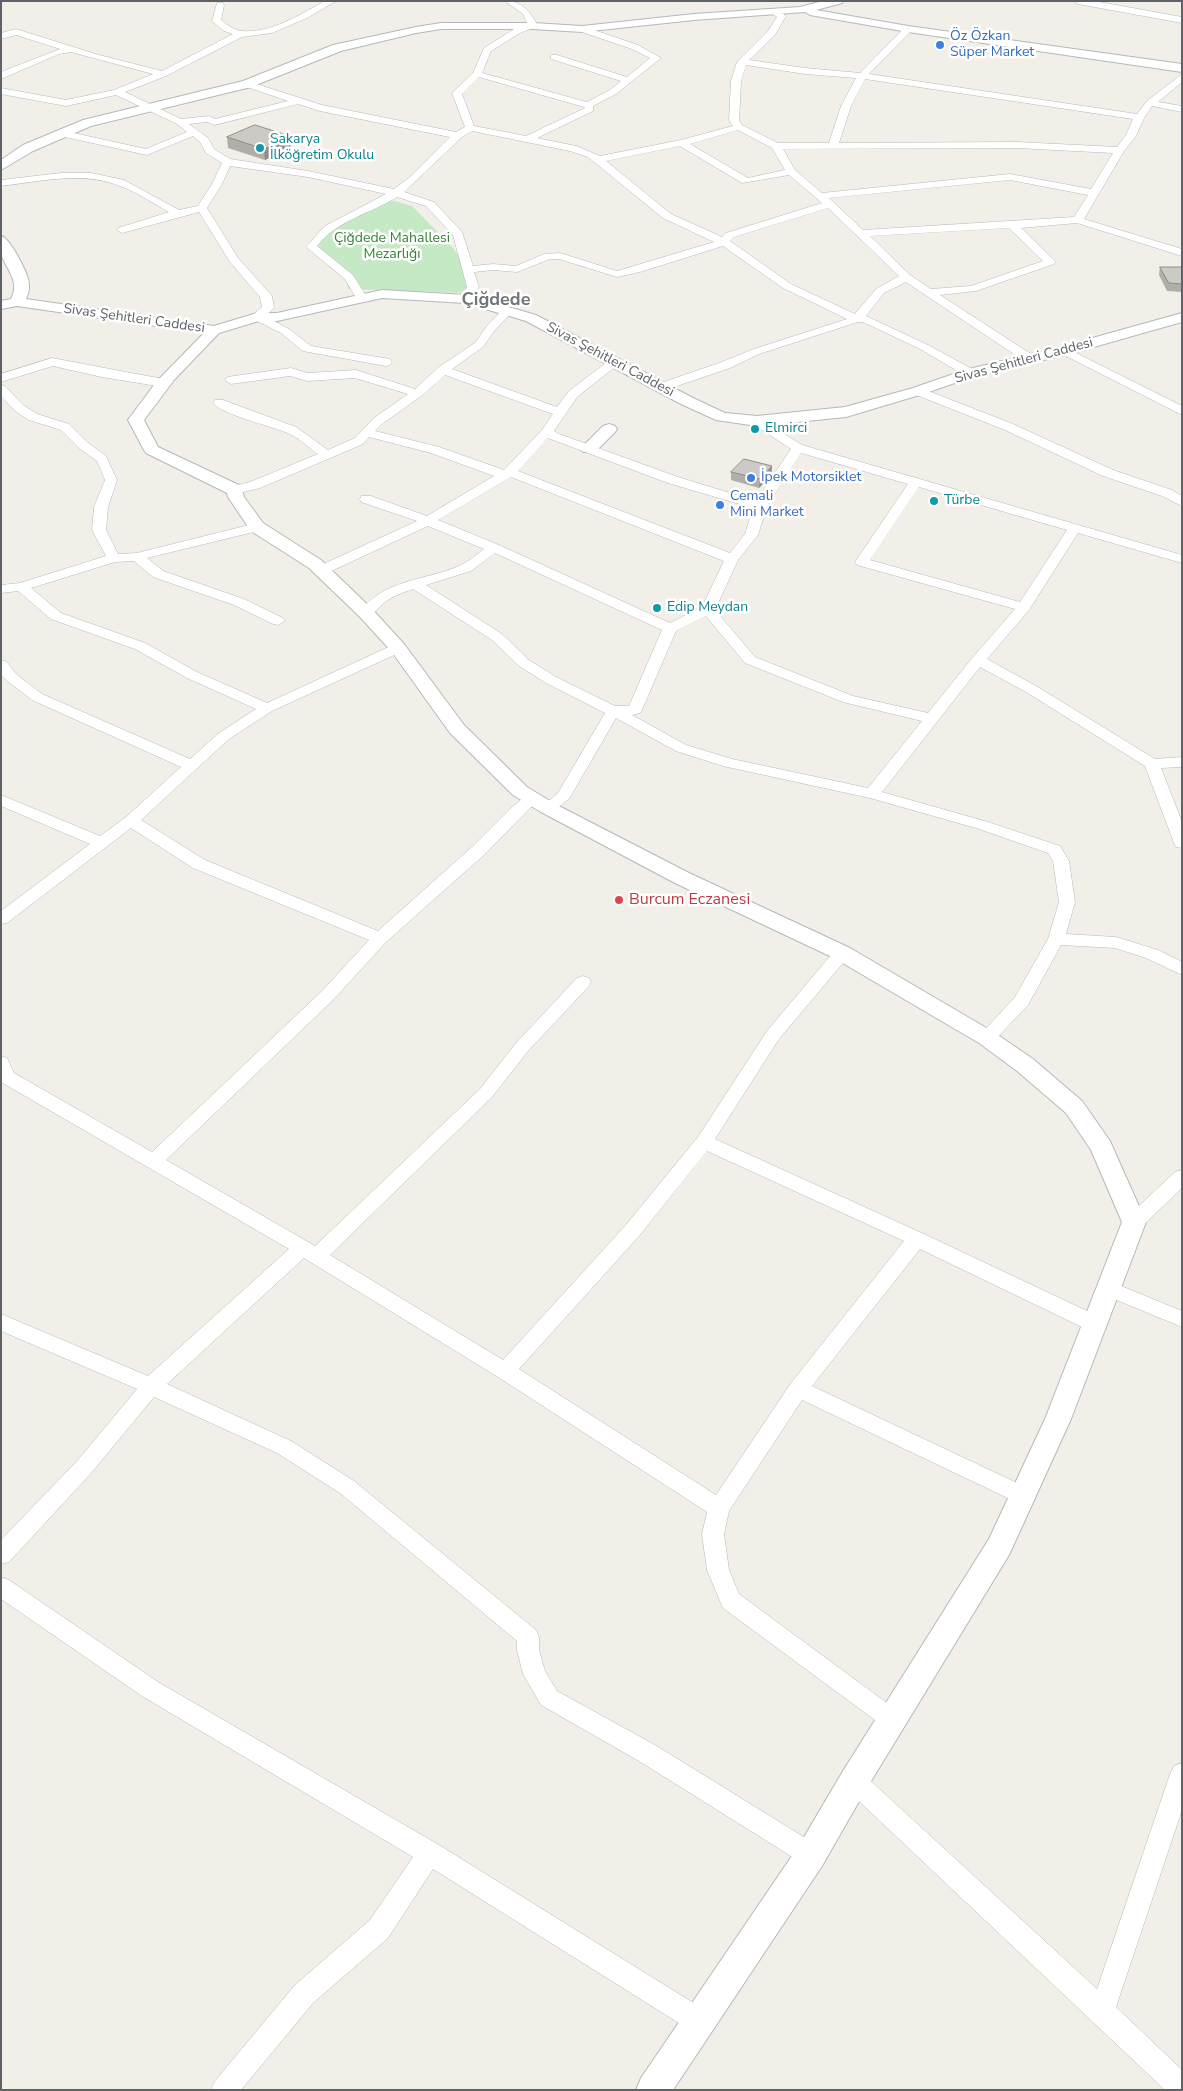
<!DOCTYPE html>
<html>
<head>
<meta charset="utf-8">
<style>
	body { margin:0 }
	#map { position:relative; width:1183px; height:2091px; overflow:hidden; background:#f1efe8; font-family:"Nunito Sans",sans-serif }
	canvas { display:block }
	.frame { position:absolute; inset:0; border:2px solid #5f6368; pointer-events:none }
</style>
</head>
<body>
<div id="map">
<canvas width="1183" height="2091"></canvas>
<div class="frame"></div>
</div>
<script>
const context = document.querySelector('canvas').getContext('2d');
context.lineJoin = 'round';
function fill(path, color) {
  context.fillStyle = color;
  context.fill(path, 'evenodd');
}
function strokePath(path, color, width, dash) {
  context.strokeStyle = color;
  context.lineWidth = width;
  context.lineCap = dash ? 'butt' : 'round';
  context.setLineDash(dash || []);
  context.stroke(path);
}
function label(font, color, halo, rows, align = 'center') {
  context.font = font + ' "Nunito Sans",sans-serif';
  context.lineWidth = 5;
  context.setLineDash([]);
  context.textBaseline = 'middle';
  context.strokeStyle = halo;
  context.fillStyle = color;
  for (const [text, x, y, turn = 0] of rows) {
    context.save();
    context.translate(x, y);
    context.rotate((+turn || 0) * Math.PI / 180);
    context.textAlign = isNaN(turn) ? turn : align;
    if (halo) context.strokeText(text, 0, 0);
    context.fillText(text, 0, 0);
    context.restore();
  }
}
const green = new Path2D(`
	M 387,199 L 412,206 L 454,249 L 467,270 L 470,293 L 348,289 L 346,275 L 318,247 C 328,224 368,215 387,199 Z`);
const minor = new Path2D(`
	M 325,1 L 336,1 L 307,18 L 272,33 L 242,37 L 166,76 L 125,92 L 181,119 L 209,116 L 215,119 L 288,101 L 244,86 L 244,82 L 247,81 L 322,105 L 456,132 L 465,127 L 452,93 L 473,73 L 484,48 L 514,29 L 528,25 L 523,14 L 505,1 C 522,1 530,11 538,26 L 520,33 L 491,51 L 482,73 L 587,102 L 610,90 L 621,81 L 551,59 L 551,55 L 557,55 L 627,77 L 650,58 L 632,49 L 579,31 L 577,29 L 582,26 L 638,45 L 661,58 L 616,94 L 593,106 L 593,111 L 537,138 L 576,146 L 600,156 L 681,140 L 733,126 L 729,120 L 731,81 L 737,62 L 768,31 L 777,17 L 771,13 L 771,9 L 777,9 L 786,16 L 775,35 L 749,60 L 805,68 L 860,73 L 905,27 L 908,26 L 913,29 L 911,31 L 869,74 L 1137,114 L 1147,101 L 1182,74 L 1182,82 L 1158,102 L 1182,106 L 1182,112 L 1152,106 L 1144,118 L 1136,136 L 1124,151 L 1084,219 L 1182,249 L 1182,256 L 1077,223 L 1021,228 L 1054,260 L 1055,262 L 1054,264 L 976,291 L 940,295 L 1034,356 L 1036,359 L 1034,362 L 1026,362 L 906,282 L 884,293 L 866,316 L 928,345 L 974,370 L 976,373 L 974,376 L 966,376 L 920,349 L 863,322 L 858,322 L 759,354 L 730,368 L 662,391 L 658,390 L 656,387 L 658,384 L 722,362 L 751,350 L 847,319 L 783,288 L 723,246 L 640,272 L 617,277 L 559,259 L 550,259 L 517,272 L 493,270 L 474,272 L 479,287 L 470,301 L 462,301 L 460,299 L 467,287 L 453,235 L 426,206 L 397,197 C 370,214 337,220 317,246 L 353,275 L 368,299 L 362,302 L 358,301 L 345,279 L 306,247 L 325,226 L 386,194 L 308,177 L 230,166 L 222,184 L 207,208 L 238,258 L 272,296 L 274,308 L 265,316 L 289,329 L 311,346 L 390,359 L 392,362 L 390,365 L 386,366 L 303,351 L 281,333 L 253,319 L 251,317 L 262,307 L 260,297 L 230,262 L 199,212 L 122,233 L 117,230 L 118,228 L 169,212 C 152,203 136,191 117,185 C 81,171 38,182 1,186 L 1,180 L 61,173 L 91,173 L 124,180 L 179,210 L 198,206 L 212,184 L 222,163 L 206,153 L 200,142 L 193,136 L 147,155 L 56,135 L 55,133 L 60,130 L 146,149 L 187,132 L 177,124 L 116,95 L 66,106 L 1,94 L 1,88 L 66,100 L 114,90 L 153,74 L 71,52 L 59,54 L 1,79 L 1,72 L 60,49 L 16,35 L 1,39 L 1,33 L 16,29 L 99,55 L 162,71 L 233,34 L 224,31 L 212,21 L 217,3 L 223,3 L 224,5 L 221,20 C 227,25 234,30 241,31 C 270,34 301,14 325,1 ZM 746,65 L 805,74 L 856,78 L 841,106 L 829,143 L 778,143 L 742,125 L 739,120 L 741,81 ZM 479,77 L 584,107 L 585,108 L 526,136 L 474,126 L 462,94 ZM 865,79 L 1133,119 L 1126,135 L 1117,147 L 1017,142 L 839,143 L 851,106 ZM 298,104 L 320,111 L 450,137 L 410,177 L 394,189 L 308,171 L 230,159 L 214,149 L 208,138 L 189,124 L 207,122 L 214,125 ZM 738,130 L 772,148 L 785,170 L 748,178 L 690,144 ZM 472,131 L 570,151 L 588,157 L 663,218 L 714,242 L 617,271 L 560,253 L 544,254 L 516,266 L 493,264 L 473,266 L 462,232 L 434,202 L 404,192 L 462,137 ZM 680,146 L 742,183 L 789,175 L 822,203 L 726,233 L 722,237 L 671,214 L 606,161 ZM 1017,148 L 1113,153 L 1091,189 L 1010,174 L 822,193 L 795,170 L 783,149 ZM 1010,180 L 1088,195 L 1074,217 L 863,230 L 829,198 ZM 828,208 L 899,276 L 876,289 L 855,314 L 791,284 L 730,241 L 734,237 ZM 1009,228 L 1043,261 L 971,286 L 931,289 L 910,275 L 870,236 Z
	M 1074,1 L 1094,1 L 1182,17 L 1182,23 L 1078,4 Z
	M 508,307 L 514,310 L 495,330 L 483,347 L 452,369 L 557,407 L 569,391 L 611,359 L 619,359 L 621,362 L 577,397 L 554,431 L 559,434 L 678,477 L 756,501 L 791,449 L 753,424 L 751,421 L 757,417 L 802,445 L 1182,555 L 1182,563 L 1078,533 L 1029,610 L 987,659 L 1036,686 L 1155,759 L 1182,757 L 1182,767 L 1161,768 L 1182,822 L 1182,848 L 1176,847 L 1174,843 L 1145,766 L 1026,692 L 980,667 L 882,792 L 988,822 L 1060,846 L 1069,861 L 1075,902 L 1066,934 L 1116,937 L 1158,950 L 1182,962 L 1182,975 L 1146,958 L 1115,948 L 1061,945 L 1028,1005 L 993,1042 L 987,1044 L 981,1042 L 978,1038 L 981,1034 L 1015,997 L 1048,939 L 1059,902 L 1053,861 L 1048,853 L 976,828 L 870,798 L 723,766 L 676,751 L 616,718 L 569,799 L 553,811 L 543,811 L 540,808 L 558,793 L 605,713 L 546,683 L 519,666 L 492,640 L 413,589 C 405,592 395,595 388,600 C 380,605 374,615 366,617 L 359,613 C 383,579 424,581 459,566 C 468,562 476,555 484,549 L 428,526 L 327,573 L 317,573 L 315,570 L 317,567 L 417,521 L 361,502 L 360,499 L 361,496 L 371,496 L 427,516 L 494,476 L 431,453 L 369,437 L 363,444 L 260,488 L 235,494 L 229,490 L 230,487 L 250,482 L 318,454 C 308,447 297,436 285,432 C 268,425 223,415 213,403 L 215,400 L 223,400 L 296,427 L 328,450 L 355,438 L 374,418 L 408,394 L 355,378 L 307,381 L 290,376 L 231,384 L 225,380 L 227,377 L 291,368 L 308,373 L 356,370 L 415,389 L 439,367 L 475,343 L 487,326 L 504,308 ZM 445,375 L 553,414 L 542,430 L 504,470 L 439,447 L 375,431 L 382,424 L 424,394 ZM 548,438 L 668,483 L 753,508 L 745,534 L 730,553 L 518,471 ZM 801,453 L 908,484 L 855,562 L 857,565 L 1015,609 L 973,657 L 928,713 L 853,696 L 755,657 L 715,610 L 738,560 L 758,535 L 767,506 ZM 511,477 L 724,561 L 702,607 L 670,623 L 499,545 L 438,520 ZM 919,487 L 1067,530 L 1020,602 L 870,560 ZM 495,553 L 662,630 L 629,706 L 615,706 L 556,677 L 529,660 L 502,634 L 426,585 L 471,571 ZM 706,616 L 745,663 L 843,702 L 922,721 L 868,788 L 732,759 L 686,745 L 632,715 L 640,713 L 642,710 L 676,631 Z
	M 1064,347 L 1182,406 L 1182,415 L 1060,353 L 1058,351 L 1060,349 Z
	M 52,358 L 163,379 L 169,383 L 163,387 L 102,377 L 53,366 L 1,382 L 1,374 Z
	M 1,385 L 5,386 L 23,405 L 37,414 L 69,424 L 87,442 L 106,456 L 117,480 L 108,507 L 106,530 L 118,554 L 137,553 L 257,523 L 262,524 L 264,527 L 262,530 L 147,558 L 163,571 L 244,599 L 283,618 L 285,621 L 278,625 L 273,624 L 234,605 L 153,577 L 134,561 L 115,562 L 31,588 L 61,613 L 145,643 L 197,672 L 267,703 L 393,645 L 403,645 L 405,648 L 403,651 L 272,711 L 229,739 L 141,820 L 205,860 L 378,931 L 473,846 L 511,808 L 527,795 L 537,795 L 540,798 L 485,854 L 386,942 L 334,999 L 166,1160 L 315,1246 L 480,1089 L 516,1043 L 577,978 L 583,976 L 589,978 L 591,982 L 589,986 L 528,1051 L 492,1097 L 330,1255 L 503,1360 L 625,1226 L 698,1137 L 767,1031 L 836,949 L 842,947 L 848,949 L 850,953 L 848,957 L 779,1039 L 715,1139 L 924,1234 L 1102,1318 L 1105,1324 L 1102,1330 L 1095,1332 L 1088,1330 L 920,1249 L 812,1386 L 1032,1490 L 1035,1496 L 1032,1502 L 1024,1505 L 1016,1502 L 802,1400 L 729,1511 L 724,1534 L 729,1570 L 739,1594 L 899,1712 L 903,1719 L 899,1726 L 891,1730 L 883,1726 L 723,1608 L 707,1570 L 702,1534 L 707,1512 L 498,1377 L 304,1258 L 167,1384 L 291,1441 L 354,1481 L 536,1630 L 539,1637 L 539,1650 L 545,1671 L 557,1691 L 655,1745 L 820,1847 L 823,1855 L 820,1863 L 811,1867 L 802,1863 L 639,1761 L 541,1705 L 523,1674 L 517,1650 L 517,1641 L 340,1493 L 277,1453 L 154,1397 L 92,1472 L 9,1562 L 1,1564 L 1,1540 L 78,1460 L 137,1389 L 1,1331 L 1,1314 L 148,1376 L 289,1249 L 1,1082 L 1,1056 L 7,1058 L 14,1073 L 152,1152 L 322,991 L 369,940 L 193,868 L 131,828 L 7,923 L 1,924 L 1,911 L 90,844 L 1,806 L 1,795 L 100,836 L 125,818 L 181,767 L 32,700 L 6,680 L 1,674 L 1,660 L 6,661 L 16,674 L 42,694 L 190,759 L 219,733 L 256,709 L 187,678 L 135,649 L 51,619 L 18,591 L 1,593 L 1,585 L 20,583 L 106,556 L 92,530 L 94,507 L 105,480 L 97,461 L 79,448 L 61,430 L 29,420 L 15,411 L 1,396 ZM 707,1151 L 904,1241 L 791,1383 L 716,1495 L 519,1369 L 639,1236 Z
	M 918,387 L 1013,424 L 1113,470 L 1172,490 L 1182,496 L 1182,506 L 1162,496 L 1103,476 L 1005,430 L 914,394 L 912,391 Z
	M 1182,1170 L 1182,1188 L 1141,1227 L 1134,1229 L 1127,1227 L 1125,1222 L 1127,1217 L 1175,1172 Z
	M 1109,1281 L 1182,1311 L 1182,1327 L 1102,1294 L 1099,1289 L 1102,1284 Z
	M 1,1577 L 9,1580 L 158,1682 L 439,1845 L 708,2012 L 712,2021 L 708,2030 L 699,2034 L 690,2030 L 433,1869 L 388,1938 L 313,2003 L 241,2090 L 211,2090 L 215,2081 L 295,1985 L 370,1920 L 413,1857 L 142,1696 L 1,1599 Z
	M 1182,1763 L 1182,1810 L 1116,2007 L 1182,2070 L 1182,2090 L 1165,2090 L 846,1789 L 842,1781 L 846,1773 L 854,1770 L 862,1773 L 1097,1989 L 1170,1774 L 1174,1766 Z`);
const tertiary = new Path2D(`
	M 823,1 L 843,1 L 842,3 L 816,10 L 908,26 L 1182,64 L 1182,72 L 908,32 L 810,15 L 805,12 L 694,20 L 582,32 L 533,29 L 441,29 L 416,33 L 341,51 L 251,87 L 91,126 L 33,151 L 1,170 L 1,160 L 23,145 L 83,120 L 243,81 L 333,45 L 416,27 L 441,23 L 533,23 L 582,26 L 694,14 L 800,7 Z
	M 1,236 C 10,238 26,270 28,279 C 30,286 29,293 26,299 L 214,326 L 257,313 L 277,313 L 382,290 L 466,295 L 536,315 L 693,398 L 725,413 L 757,416 L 845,407 L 913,388 L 965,370 L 1060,347 L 1182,313 L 1182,322 L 1069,354 L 975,376 L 923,394 L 846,417 L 757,426 L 716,420 L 681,404 L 526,321 L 465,303 L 382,298 L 277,321 L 259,321 L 219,333 L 174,380 L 144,420 L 158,447 L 241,486 L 244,497 L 263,523 L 321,560 L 372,609 L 404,644 L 464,725 L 527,787 L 555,804 L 689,873 L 850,948 L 995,1033 L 1033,1059 L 1082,1101 L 1110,1141 L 1146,1222 L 1071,1419 L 1009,1555 L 865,1791 L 822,1866 L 673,2090 L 636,2090 L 641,2078 L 800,1844 L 843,1771 L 989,1539 L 1045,1419 L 1122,1222 L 1091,1150 L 1066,1113 L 1017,1071 L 979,1043 L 834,958 L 675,883 L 541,812 L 513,795 L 450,733 L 392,652 L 360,617 L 309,568 L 251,531 L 228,497 L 227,493 L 146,453 L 144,450 L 128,420 L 157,381 L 204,333 L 17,306 L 1,309 L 1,301 L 11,299 C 21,280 5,269 1,253 C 0,248 1,241 1,236 Z
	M 609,424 L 615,426 L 617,429 L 615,432 L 595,452 L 583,452 L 581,449 L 583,446 L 603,426 Z`);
const wall = new Path2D(`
	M 227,137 L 291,147 L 265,160 L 228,148 Z
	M 1160,267 L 1182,267 L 1182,292 L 1167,291 L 1159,275 Z
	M 772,466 L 771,475 L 759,488 L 731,480 L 731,472 Z`);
const shadedWall = new Path2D(`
	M 290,136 L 291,147 L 265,160 L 264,149 Z
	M 772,466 L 771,475 L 759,488 L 760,479 Z`);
const building = new Path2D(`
	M 255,125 L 290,136 L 264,149 L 227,137 Z
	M 1160,267 L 1182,267 L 1182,284 L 1169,283 Z
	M 744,459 L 772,466 L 760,479 L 731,472 Z`);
const markers = [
	[940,45,5,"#3f7fe0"],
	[260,148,5,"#0f9aa8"],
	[755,429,5,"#0f9aa8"],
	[751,478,5,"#3f7fe0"],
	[934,501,5,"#0f9aa8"],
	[720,505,5,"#3f7fe0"],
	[657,608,5,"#0f9aa8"],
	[619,900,5,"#e0444e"]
];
const farShopnames = [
	["Öz Özkan",950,37],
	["Süper Market",950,53],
	["İpek Motorsiklet",761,478],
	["Cemali",730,497],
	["Mini Market",730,513]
];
const farCulturenames = [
	["Sakarya",270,140],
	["İlköğretim Okulu",270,156],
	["Elmirci",765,429],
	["Türbe",944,501],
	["Edip Meydan",667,608]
];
const farParknames = [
	["Çiğdede Mahallesi",392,239],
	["Mezarlığı",392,255]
];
const farStreetnames = [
	["Sivas Şehitleri Caddesi",134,319,8],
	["Sivas Şehitleri Caddesi",610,360,28],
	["Sivas Şehitleri Caddesi",1024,361,-15]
];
const healthNames = [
	["Burcum Eczanesi",629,900]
];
const farDistrictnames = [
	["Çiğdede",496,301]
];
fill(green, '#c5e8c5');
strokePath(minor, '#b5b8bc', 1);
strokePath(tertiary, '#b5b8bc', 2);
fill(minor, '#fff');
fill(tertiary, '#fff');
fill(wall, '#afaea9');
fill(shadedWall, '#8f8d8a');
fill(building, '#cccac5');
strokePath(building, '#8f8d8a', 1);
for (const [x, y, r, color] of markers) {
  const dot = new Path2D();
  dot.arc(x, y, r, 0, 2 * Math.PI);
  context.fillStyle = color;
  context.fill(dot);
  strokePath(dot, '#fff', 2);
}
label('14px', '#366cbe', '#fff', farShopnames, 'left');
label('14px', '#0d838f', '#fff', farCulturenames, 'left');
label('14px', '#348238', '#fff', farParknames);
label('14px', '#5f6368', '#fff', farStreetnames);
label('16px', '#be3a42', '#fff', healthNames, 'left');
label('bold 18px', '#70757a', '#fff', farDistrictnames);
</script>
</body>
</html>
